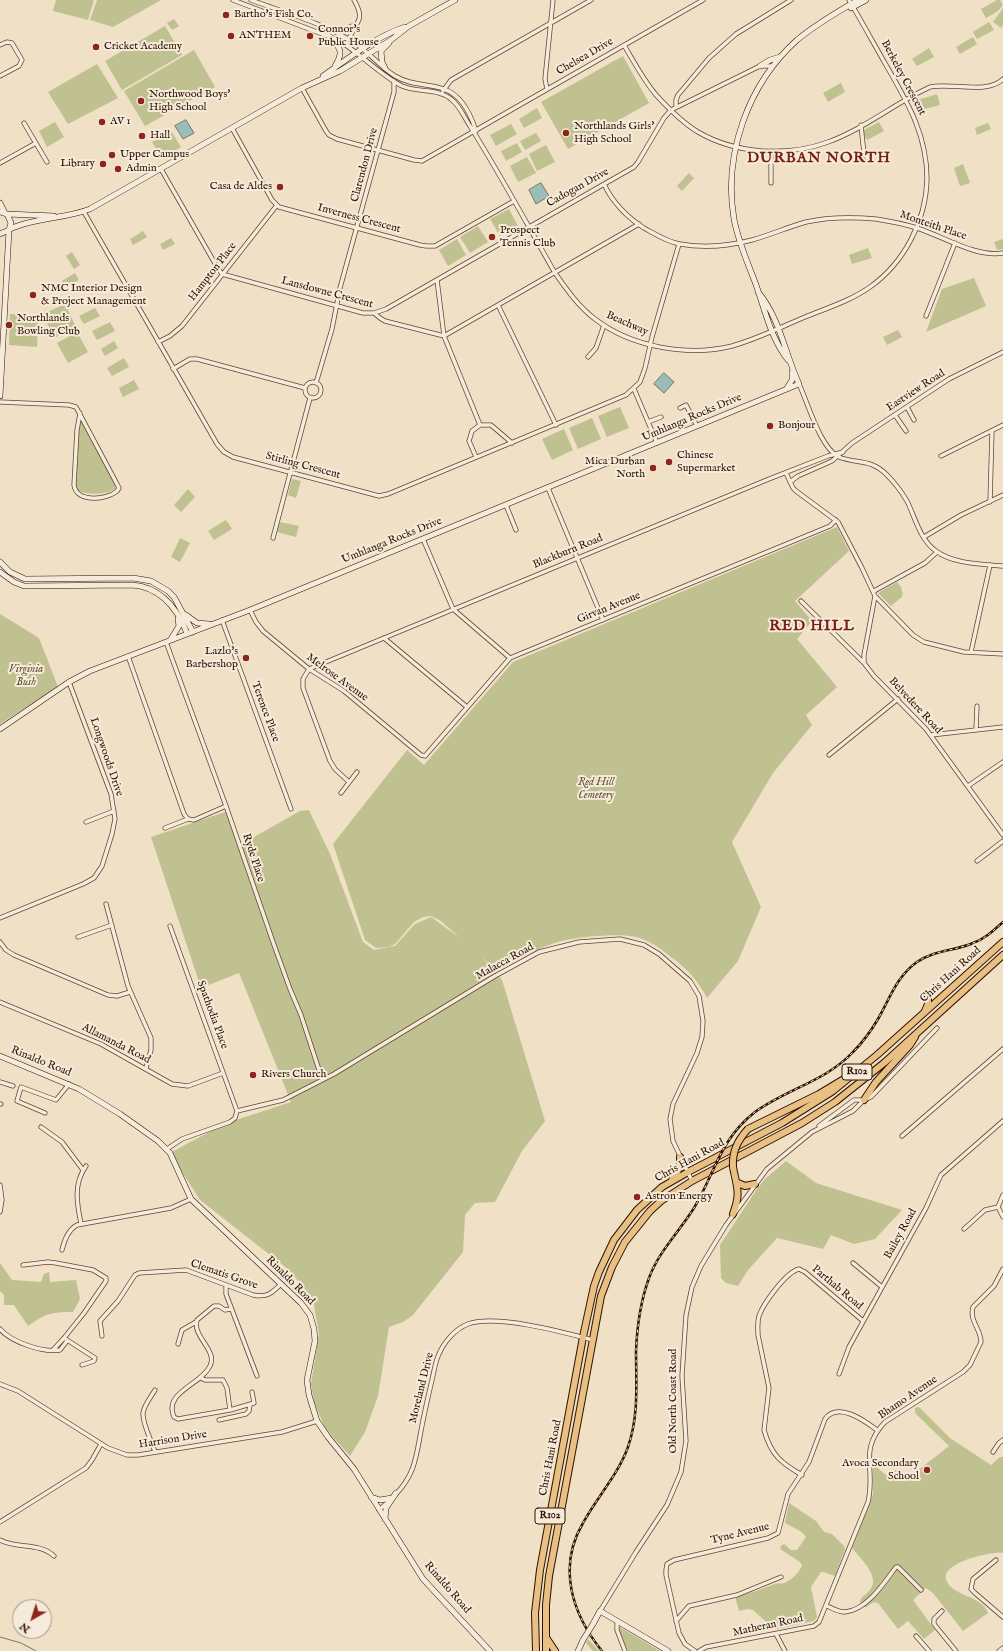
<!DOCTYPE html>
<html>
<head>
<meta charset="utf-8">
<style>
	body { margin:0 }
	#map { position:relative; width:1003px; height:1651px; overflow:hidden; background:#f0e0c6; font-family:"IM FELL English",serif }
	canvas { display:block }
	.north { position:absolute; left:12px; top:1599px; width:40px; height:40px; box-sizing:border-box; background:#f5ebda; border:1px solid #a79483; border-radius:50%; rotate:219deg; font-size:11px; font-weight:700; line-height:16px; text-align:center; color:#311101 }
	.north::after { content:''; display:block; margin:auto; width:14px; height:18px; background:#8f2418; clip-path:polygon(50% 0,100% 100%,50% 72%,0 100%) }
</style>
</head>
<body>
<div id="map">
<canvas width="1003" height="1651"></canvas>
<div class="north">N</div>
</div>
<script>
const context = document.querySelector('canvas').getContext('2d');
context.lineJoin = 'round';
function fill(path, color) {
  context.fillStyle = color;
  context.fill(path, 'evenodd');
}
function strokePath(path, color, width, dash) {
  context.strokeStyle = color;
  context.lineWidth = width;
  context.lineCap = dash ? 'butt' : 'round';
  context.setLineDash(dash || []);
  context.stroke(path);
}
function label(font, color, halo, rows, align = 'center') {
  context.font = font + ' "IM FELL English",serif';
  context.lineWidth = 4;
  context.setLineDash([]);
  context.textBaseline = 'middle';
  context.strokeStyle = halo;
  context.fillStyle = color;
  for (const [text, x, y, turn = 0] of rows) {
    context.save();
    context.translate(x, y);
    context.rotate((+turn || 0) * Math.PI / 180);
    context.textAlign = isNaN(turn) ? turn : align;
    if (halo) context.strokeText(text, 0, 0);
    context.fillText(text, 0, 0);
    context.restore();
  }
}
const green = new Path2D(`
	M 56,0 L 94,0 L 88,20 L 53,11 Z
	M 97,0 L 161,0 L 113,27 L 90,20 Z
	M 997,0 L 1000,0 L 1003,5 L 998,11 L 986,18 L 981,9 Z
	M 1003,8 L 1003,25 L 1001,28 L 993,22 Z
	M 174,19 L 179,26 L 172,30 L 167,23 Z
	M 989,22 L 994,30 L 977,39 L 973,32 Z
	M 165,26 L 182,55 L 122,90 L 105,61 Z
	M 973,37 L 977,44 L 960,54 L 956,47 Z
	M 929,48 L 934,57 L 917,66 L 912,59 Z
	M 194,50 L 215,87 L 145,126 L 124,91 Z
	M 623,56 L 649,103 L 568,149 L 541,102 Z
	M 97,64 L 118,98 L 68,124 L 48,92 Z
	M 841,83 L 845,92 L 828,102 L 823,93 Z
	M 937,94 L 940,105 L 921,110 L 918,100 Z
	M 537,108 L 542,118 L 524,128 L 519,119 Z
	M 55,122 L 64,137 L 47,147 L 39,131 Z
	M 879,122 L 884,131 L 867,140 L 862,131 Z
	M 988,123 L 991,129 L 977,135 L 975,128 Z
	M 511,124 L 517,134 L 496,146 L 490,135 Z
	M 171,131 L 181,147 L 162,158 L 152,142 Z
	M 536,133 L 541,141 L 525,150 L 520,141 Z
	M 517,143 L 522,152 L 506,161 L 501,151 Z
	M 546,145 L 555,162 L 537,171 L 529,154 Z
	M 527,157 L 536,173 L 518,182 L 510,166 Z
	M 963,164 L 970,183 L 960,186 L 954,168 Z
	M 689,173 L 694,178 L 682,191 L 677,186 Z
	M 509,209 L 518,226 L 500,236 L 490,219 Z
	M 478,226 L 488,242 L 470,253 L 460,237 Z
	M 143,231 L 147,237 L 133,245 L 130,239 Z
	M 171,238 L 175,244 L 163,250 L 160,244 Z
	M 457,239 L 466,255 L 448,266 L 439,250 Z
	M 1003,239 L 1003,249 L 997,250 L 994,242 Z
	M 868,248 L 872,258 L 852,264 L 849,255 Z
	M 72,252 L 80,265 L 74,269 L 66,256 Z
	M 75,273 L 79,280 L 66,287 L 62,281 Z
	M 974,278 L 986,306 L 926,332 L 942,289 Z
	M 65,304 L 76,327 L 54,338 L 43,314 Z
	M 95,308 L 100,316 L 84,324 L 79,316 Z
	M 10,314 L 38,316 L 37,347 L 9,345 Z
	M 110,322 L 115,331 L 97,340 L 92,331 Z
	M 898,330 L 902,337 L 887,345 L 883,337 Z
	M 77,332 L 88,352 L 68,363 L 57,343 Z
	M 114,341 L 118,348 L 105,356 L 101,349 Z
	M 124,358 L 129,367 L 112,376 L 107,368 Z
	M 134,380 L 139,389 L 123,397 L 119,388 Z
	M 620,407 L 629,428 L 607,437 L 598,416 Z
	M 79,418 L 82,419 L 116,485 L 115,489 C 103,495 91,495 78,491 L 74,483 Z
	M 592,418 L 601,439 L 578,449 L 569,428 Z
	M 564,429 L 573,450 L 552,460 L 542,439 Z
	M 292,479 L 301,481 L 296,498 L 288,495 Z
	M 188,489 L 195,497 L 181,512 L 174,505 Z
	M 226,520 L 232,529 L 214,540 L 208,531 Z
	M 280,522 L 299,526 L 296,537 L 277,532 Z
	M 837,527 L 849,551 L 795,601 L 812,621 L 797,639 L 837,687 L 806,715 L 812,725 L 773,773 L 732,842 L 761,907 L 738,961 L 707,998 C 699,982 686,967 671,957 C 661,949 652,942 640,938 C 621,932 570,937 552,944 C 532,951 515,961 497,971 L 482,957 L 502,980 L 545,1121 L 522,1151 L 495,1202 L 475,1203 L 465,1215 L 463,1252 L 413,1315 L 403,1322 L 389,1327 L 378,1396 L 365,1432 L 350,1456 L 325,1428 L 314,1402 L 311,1384 L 319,1334 L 313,1299 L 289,1270 L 200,1200 L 170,1153 L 224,1124 L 291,1102 L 239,973 L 201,988 L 151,837 L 228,811 L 240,845 L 300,811 L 309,810 L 330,854 L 363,942 L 374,950 L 395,946 L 415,924 L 431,917 L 460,938 L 480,956 L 441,921 L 431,916 L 423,917 L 414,922 L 395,944 L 389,947 L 376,948 L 365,940 L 333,844 L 407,750 L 424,765 L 513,662 Z
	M 180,538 L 190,543 L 180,562 L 171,557 Z
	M 897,582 L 901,587 L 902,592 L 903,593 L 902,596 L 902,597 L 891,606 L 878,593 Z
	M 0,614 L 39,638 L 58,687 L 0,724 Z
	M 786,1161 L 816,1183 L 902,1210 L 875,1239 L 854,1244 L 831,1235 L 823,1249 L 777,1238 L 748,1270 L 738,1286 L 726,1283 L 721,1278 L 720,1245 L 757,1189 L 765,1179 Z
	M 0,1263 L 12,1280 L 41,1282 L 44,1274 L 49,1272 L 50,1282 L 76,1280 L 80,1299 L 73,1312 C 52,1312 46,1313 28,1326 L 14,1305 L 4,1305 L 4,1295 L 0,1291 Z
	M 919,1407 L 950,1438 L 991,1465 L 1000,1457 L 1003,1457 L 1003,1553 C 992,1551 942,1562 946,1579 C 951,1597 981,1594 988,1613 L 963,1631 L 933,1593 L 926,1588 L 913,1600 L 935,1630 L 924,1639 L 908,1621 L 898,1629 L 878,1603 L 874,1602 L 866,1607 L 863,1607 L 860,1604 C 860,1597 864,1596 869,1591 C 882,1578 861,1559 852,1548 L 873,1494 L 873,1464 L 887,1476 L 892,1471 L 896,1470 L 899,1475 L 907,1479 L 949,1446 L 915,1413 L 915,1408 Z
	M 789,1503 L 816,1521 L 824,1532 L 832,1534 L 844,1546 L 845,1549 L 835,1576 L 823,1572 L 821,1572 L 811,1587 L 817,1617 L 814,1621 L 777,1629 L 774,1629 L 753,1610 L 747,1609 L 739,1611 L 736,1600 L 736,1597 C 750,1593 762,1589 775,1584 C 778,1583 781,1584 784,1583 C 792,1580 798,1573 802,1566 L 800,1562 L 780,1549 L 781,1546 L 784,1544 L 791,1550 L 797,1550 L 806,1537 L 802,1532 L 785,1523 Z
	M 618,1626 L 660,1651 L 628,1651 Z
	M 588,1639 L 599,1651 L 593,1651 L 586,1643 Z`);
const water = new Path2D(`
	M 186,120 L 194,133 L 183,139 L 175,126 Z
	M 541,183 L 549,196 L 536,204 L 529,190 Z
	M 664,373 L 674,382 L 664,393 L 654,384 Z`);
const stream = new Path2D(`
	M 0,1637 L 21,1643 L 36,1651`);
const street = new Path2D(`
	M 233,0 L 338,40 C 360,53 380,75 402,86 C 418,93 438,88 451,99 C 460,106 464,117 470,126 C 500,174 527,224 555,273 C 567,290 578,306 595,319 C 631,347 688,357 732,346 C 757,339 781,327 805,317 C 827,308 850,301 870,287 C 904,263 926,221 927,179 C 927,135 908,103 886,65 C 874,44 862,22 849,0
	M 251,0 C 286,13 323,23 355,43 C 369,52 380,67 395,76 C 412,86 427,83 444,89 C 461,95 471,115 476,131
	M 336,32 L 355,25
	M 349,39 C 356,21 366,21 354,0
	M 0,45 L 7,42 L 12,43 L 22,60 L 19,66 L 0,76
	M 624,45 C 634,62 644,81 657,96 C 669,109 683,123 698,132 C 736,154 787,157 828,142 C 864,129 895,103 930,87 C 951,82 987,95 1003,79
	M 302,88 L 326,131 L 329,135 L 337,139 L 414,160 L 422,161 L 703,0
	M 547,89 L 545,79 L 553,0
	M 443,91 L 451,80 L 591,0
	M 676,107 L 676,100 L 678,95 L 709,58 L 736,34 L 791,0
	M 24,123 L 47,162
	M 861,125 L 864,154 L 867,158 L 870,158
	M 232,128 L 272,200 L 279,207 L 420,245 L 426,246 L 435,246 L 514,201
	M 0,163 L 36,143
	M 161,169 L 217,267 L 222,274 L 363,313 L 374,313 L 380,318 L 385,321 L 444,336 L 639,224
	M 771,183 L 771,151
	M 604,184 C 612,202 628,218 644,228 C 655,234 667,242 680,244 C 703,248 729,246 752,240 C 770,235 788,227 806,222 C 828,217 854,217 876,219 C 889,221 904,224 917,228 C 942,236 977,258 1003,253
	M 84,212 L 217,444 L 224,452 L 233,457 L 379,496 L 388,494 L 626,395 L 640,382 L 645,368 L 652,337 L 679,244
	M 437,280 L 444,336 L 480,425
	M 498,305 L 556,425
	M 374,313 L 386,309 L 634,167 L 638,162 L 664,118 L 671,110 L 760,66 L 773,66
	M 926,316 L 955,243
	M 158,342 L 170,336 L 182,326 L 277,205
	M 588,357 L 596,348 L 604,325
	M 173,369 L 190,359 L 197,359 L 305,388
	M305 390a8 8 0 1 1 16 0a8 8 0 1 1-16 0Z
	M 316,383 L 332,329 L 340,288 L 394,92 L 394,81
	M 799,384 C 808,403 820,448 839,457 C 856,464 871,458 887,475 C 894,482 901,491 907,501 C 915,517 920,540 936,551 C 953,564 982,564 1003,566
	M 634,389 L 657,443
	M 0,402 L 69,405 L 76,407 L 117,484 L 119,488 L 117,491 C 107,500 76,503 74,485 L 77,430 L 80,413
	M 907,407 L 914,420
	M 680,408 L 686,405 L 697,426
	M 895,415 L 906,431
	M 648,422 L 661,417
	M 941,456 L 1003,425
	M 476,457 L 469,441 L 472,431 L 480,425 L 491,425 L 512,443
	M 786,473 L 793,488 L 796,491 L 838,522 L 862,568 L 875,596 L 913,635 L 924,642 L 964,652 L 1003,654
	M 790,482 L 798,476 L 832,461 L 852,443 L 949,379 L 1003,352
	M 548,488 L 603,620
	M 990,502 L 992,431
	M 506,505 L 516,530
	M 924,537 L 961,515 L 1003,495
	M 273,538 L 310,398
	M 423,539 L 453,609 L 510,658
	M 874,591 L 925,563 L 937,552
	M 801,601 L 864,663 L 874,676 L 926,729 L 1003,835
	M 250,610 L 256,622 L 263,631 L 309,669 L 344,691 L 421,755 L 425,756 L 510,658 L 830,526 L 836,520
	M 222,620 L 291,809
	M 384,638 L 467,707
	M 166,642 L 226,806 L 273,942 L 290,989 L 301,1015 L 322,1079
	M 971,652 L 990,565
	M 128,656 L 184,814 L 188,819
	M 864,663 L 864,655 L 875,596
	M 976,730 L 977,706
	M 931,735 L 1003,727
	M 829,755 L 898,699
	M 349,782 L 335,769 L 330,761 L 303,688 L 303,679 L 309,669 L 769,479 L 828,456 L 843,452
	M 968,786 L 1003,762
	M 341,793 L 357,772
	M 86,822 L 114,811
	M 165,828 L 188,819 L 194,820 L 226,806
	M 977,861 L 1003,841
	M 106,904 L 128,986 L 151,1038 L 151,1050 L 146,1068
	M 0,918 L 83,884 L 94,878 L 102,866 L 112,834 L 115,819 L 111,794 L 69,682
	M 170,926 L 237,1111
	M 78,937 L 112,925
	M 0,942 L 6,950 L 14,955 L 108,995 L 117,996 L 130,992
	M 0,1002 L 101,1044 L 172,1084 L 188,1086 L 223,1073
	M 0,1082 L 13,1086
	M 0,1104 L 1,1104
	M 45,1113 L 17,1101 L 21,1087 L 56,1100 L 69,1084
	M 819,1126 L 854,1100 L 864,1100
	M 41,1127 L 62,1142 L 83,1170
	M 902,1136 L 1003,1049
	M 167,1149 L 182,1139 L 230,1122 L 235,1118 L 237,1111 L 283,1100 L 334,1074 L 495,976 L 539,952 L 579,942 L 620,939 L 644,945 L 659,954 L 690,981 L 699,996 L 703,1021 L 702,1037 L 697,1053 L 673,1104 L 670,1119 L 673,1141 L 692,1181
	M 0,1185 L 2,1200 L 0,1212
	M 998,1207 L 1003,1195
	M 998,1207 L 1003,1217
	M 81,1224 C 77,1204 73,1184 86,1166
	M 964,1229 L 985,1210 L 998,1207
	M 62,1250 C 64,1241 68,1230 77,1225 L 171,1208 L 191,1199
	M 853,1263 L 882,1287
	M 23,1265 L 48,1262 L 56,1263 L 93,1270 L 106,1278 L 106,1281 L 84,1313 L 64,1338 L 95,1358 L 94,1361 L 82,1365
	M 226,1285 L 226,1294 L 257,1376
	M 231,1309 L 225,1310 L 219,1306 L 214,1306 L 197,1320 C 192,1337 218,1350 210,1366 C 201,1385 163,1392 174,1417 L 178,1419 L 230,1410 L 254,1403 L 252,1392
	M 0,1329 C 11,1342 43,1353 60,1350 L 67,1341
	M 102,1336 L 100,1321 L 118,1301 L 135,1275 L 139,1273 L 186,1270 L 253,1295 C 267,1298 272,1293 281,1284
	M 178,1344 L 182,1330 L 196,1322
	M 53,1350 L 64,1338
	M 839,1374 L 849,1347 L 926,1208 L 941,1175 L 1003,1121
	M 201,1378 L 205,1380 L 223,1380 L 227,1388 L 230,1410
	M 0,1384 L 18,1391 L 108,1448 L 127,1455 L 138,1455 L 282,1432 L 317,1421
	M 155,1390 C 151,1397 144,1405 143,1413 C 142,1423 152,1442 155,1452
	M 219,1420 L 246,1414 L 249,1411 L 250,1405
	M 993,1452 L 999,1443 L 1003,1440
	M 802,1475 C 781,1463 771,1455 764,1430 L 769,1388 L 758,1335 C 758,1328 757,1323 759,1316 C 763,1304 786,1272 799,1269 L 805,1272 L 863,1321
	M 396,1494 C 415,1474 416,1457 421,1431 C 424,1414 428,1397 432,1380 C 434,1372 435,1362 439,1354 C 444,1342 455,1329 468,1324 C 496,1314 563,1332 593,1340
	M 379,1510 L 390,1500
	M 0,1522 L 86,1468 L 92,1460 L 101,1444
	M 0,1540 C 17,1549 39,1542 54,1556
	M 996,1560 L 973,1579 L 971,1589 L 975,1593 L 1003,1617
	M 827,1606 C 832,1608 838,1612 845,1612 C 867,1610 884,1583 896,1567 L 898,1567 L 921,1590
	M 600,1611 L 636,1552 L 667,1505 L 681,1472 L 686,1441 L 682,1376 L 686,1315 L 692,1287 L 701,1266 L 726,1225 L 767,1169 L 812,1132 L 853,1111 L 864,1100 L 871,1097 L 937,1028
	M 942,1611 L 934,1619 L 934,1624 L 956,1651
	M 617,1621 L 617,1630 L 625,1651
	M 676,1621 L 689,1606 L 737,1595 L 781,1577
	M 776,1634 L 785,1651
	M 916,1636 L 929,1651
	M 695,1651 L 685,1644 L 679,1633 L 666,1575 L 666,1570 L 667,1564 L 674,1560 L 768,1538 L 778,1533 L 788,1494 L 809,1462 L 825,1419 C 838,1401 865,1421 877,1430
	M 699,1651 L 706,1647 L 814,1626 L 819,1622 L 868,1502 C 876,1469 858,1450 885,1422 L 963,1372 L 970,1365 L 981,1342 C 981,1329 969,1321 973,1307 L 994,1286 L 1003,1269
	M 999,1651 L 1003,1648`);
const secondary = new Path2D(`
	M 851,8 L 866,0
	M 328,35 C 339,47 345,50 335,66
	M 760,66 L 770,60 L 780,57
	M 385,68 L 382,62 L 381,51 L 389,43
	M 323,76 C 347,59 377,36 405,27
	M 0,203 L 5,213
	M 0,212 L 7,214 L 11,223 L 9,230 L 0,234
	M 7,214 L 54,216
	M 10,229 C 36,217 65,219 90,209 L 302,88 L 340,71 L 391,40 L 409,26 L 455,0
	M 788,360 C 770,337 765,309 755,282 C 747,261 738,241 734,219 C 723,154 748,84 797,40 C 815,25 837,12 858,0
	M 787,388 L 792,380 L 792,372
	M 0,396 L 9,230
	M 0,562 L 10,572 L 25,579 L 133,578 L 151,581 L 168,591 L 174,597 L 193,632
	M 0,572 L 14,582 L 24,586 L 132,585 C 161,587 177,608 187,633
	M 186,615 L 197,623 L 209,624
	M 171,639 L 179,626 L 178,619
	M 0,729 L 69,682 L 90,671 L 250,610 L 799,384 C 785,354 780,318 758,292
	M 0,1056 L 79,1089 L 120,1114 L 158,1141 L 170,1153 L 191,1199 L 301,1303 L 310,1315 L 314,1329 L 315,1341 L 307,1380 L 309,1395 L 317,1421 L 328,1437 L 354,1469 L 423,1579 L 490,1651
	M 371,1497 L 380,1500 L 392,1498
	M 385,1519 L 386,1508 L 396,1493
	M 593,1624 L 600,1611 L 668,1651
	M 578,1651 L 583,1640`);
const primary = new Path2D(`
	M 925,1011 L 928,1004 L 928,994
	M 864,1100 L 876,1082 L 910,1045 L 915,1037
	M 748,1129 L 819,1094 L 844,1079
	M 733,1167 C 737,1188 741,1193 733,1214
	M 672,1180 L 680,1167 L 680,1157
	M 738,1183 L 745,1186 L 755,1184
	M 547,1639 L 555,1651
	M 536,1651 L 535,1613 L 540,1570 L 583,1337 L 594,1286 L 599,1272 L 614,1240 L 637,1210 L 662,1187 L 688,1172 L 782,1123 L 833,1091 L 877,1055 L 1003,942
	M 546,1651 L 546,1605 L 549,1576 L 601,1296 L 612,1267 L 625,1242 L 650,1211 L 661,1201 L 692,1181 L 802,1123 L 835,1102 L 884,1063 L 1003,955`);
const rail = new Path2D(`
	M 602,1651 C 572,1614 557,1567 583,1523 C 597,1497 618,1475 628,1447 C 639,1415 636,1384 636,1351 C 637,1327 641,1300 649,1278 C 659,1251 679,1232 694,1208 C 715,1173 720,1139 755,1112 C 787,1089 826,1081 853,1052 C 863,1042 871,1031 878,1019 C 890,998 897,976 917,962 C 934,950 955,951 973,943 C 985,939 994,930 1003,922`);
const secondaryBridge = new Path2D(`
	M 583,1640 L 593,1624`);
const primaryBridge = new Path2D(`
	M 733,1167 C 732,1151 738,1140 748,1129`);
const markers = [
	[226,15,4,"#8f2418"],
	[231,36,4,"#8f2418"],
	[310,36,4,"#8f2418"],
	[96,47,4,"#8f2418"],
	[141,101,4,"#8f2418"],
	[102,122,4,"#8f2418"],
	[566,133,4,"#8f2418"],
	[142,136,4,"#8f2418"],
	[112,155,4,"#8f2418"],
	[103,164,4,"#8f2418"],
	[118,169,4,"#8f2418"],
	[280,187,4,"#8f2418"],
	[492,237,4,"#8f2418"],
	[33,295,4,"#8f2418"],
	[9,325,4,"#8f2418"],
	[770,426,4,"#8f2418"],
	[669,462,4,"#8f2418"],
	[653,468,4,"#8f2418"],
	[246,658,4,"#8f2418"],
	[253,1075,4,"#8f2418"],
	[637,1197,4,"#8f2418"],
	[927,1470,4,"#8f2418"]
];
const shields = [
	[857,1072,30],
	[550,1516,30]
];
const shieldNames = [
	["R102",857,1072],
	["R102",550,1516]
];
const poiNames = [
	["Bartho's Fish Co.",234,15],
	["Connor's",318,30],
	["Public House",318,43],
	["ANTHEM",239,36],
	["Cricket Academy",104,47],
	["Northwood Boys'",149,95],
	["High School",149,108],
	["AV 1",110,122],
	["Northlands Girls'",574,127],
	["High School",574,140],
	["Hall",150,136],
	["Upper Campus",120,155],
	["Library",95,164,"right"],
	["Admin",126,169],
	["Casa de Aldes",272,187,"right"],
	["Prospect",500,231],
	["Tennis Club",500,244],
	["NMC Interior Design",41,289],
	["& Project Management",41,302],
	["Northlands",17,319],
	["Bowling Club",17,332],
	["Bonjour",778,426],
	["Chinese",677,456],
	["Supermarket",677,469],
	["Mica Durban",645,462,"right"],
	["North",645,475,"right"],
	["Lazlo's",238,652,"right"],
	["Barbershop",238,665,"right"],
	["Rivers Church",261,1075],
	["Astron Energy",645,1197],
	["Avoca Secondary",919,1464,"right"],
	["School",919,1477,"right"]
];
const streetNames = [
	["Chelsea Drive",585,57,-30],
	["Berkeley Crescent",903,78,62],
	["Clarendon Drive",365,165,-75],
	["Cadogan Drive",578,188,-29],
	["Inverness Crescent",359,219,15],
	["Monteith Place",933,226,19],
	["Hampton Place",213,272,-52],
	["Lansdowne Crescent",327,293,15],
	["Beachway",627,324,24],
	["Eastview Road",916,391,-33],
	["Umhlanga Rocks Drive",692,418,-23],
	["Stirling Crescent",303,466,15],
	["Umhlanga Rocks Drive",392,541,-22],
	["Blackburn Road",568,552,-22],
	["Girvan Avenue",609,608,-22],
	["Melrose Avenue",337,678,36],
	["Belvedere Road",915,706,47],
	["Terence Place",265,712,70],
	["Longwoods Drive",106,757,71],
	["Ryde Place",253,858,72],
	["Malacca Road",505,962,-29],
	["Chris Hani Road",951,975,-42],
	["Spathodia Place",212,1015,70],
	["Allamanda Road",116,1044,27],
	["Rinaldo Road",41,1062,22],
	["Chris Hani Road",690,1161,-29],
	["Bailey Road",901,1234,-61],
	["Clematis Grove",224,1275,19],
	["Rinaldo Road",290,1281,45],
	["Parthab Road",837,1288,40],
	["Moreland Drive",422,1388,-76],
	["Bhamo Avenue",908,1398,-34],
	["Old North Coast Road",674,1401,-90],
	["Harrison Drive",173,1440,-9],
	["Chris Hani Road",551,1458,-79],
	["Tyne Avenue",740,1534,-14],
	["Rinaldo Road",447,1588,49],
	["Matheran Road",768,1626,-12]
];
const parkNames = [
	["Virginia",26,670],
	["Bush",26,683],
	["Red Hill",596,783],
	["Cemetery",596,796]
];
const districtNames = [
	["DURBAN NORTH",819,159],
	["RED HILL",812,627]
];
fill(green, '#bfc191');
fill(water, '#9abdb8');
strokePath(water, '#70786f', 1);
strokePath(stream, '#70786f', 1);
strokePath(street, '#614532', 5);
strokePath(secondary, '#311101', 6);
strokePath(primary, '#311101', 8);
strokePath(street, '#f5ebda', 3.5);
strokePath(secondary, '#f5ebda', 5);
strokePath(primary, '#e8c083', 6);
strokePath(rail, '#311101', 2.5);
strokePath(rail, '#f5ebda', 1, [3]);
strokePath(secondaryBridge, '#311101', 6, []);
strokePath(primaryBridge, '#311101', 8, []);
strokePath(secondaryBridge, '#f5ebda', 5);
strokePath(primaryBridge, '#e8c083', 6);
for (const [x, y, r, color] of markers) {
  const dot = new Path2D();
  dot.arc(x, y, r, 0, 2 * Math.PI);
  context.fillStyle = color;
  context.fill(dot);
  strokePath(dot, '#f5ebda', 1.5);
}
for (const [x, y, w] of shields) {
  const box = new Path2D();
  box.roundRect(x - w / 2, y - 8, w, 16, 3);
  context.fillStyle = '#f5ebda';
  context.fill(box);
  strokePath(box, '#311101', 1);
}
label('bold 10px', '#311101', null, shieldNames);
label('11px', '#311101', '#f5ebda', poiNames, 'left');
label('11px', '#311101', '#f5ebda', streetNames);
label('italic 11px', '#634f33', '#f5ebda', parkNames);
context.letterSpacing = '1px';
label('bold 15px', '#7a1f14', '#f5ebda', districtNames);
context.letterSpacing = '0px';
</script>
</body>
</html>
